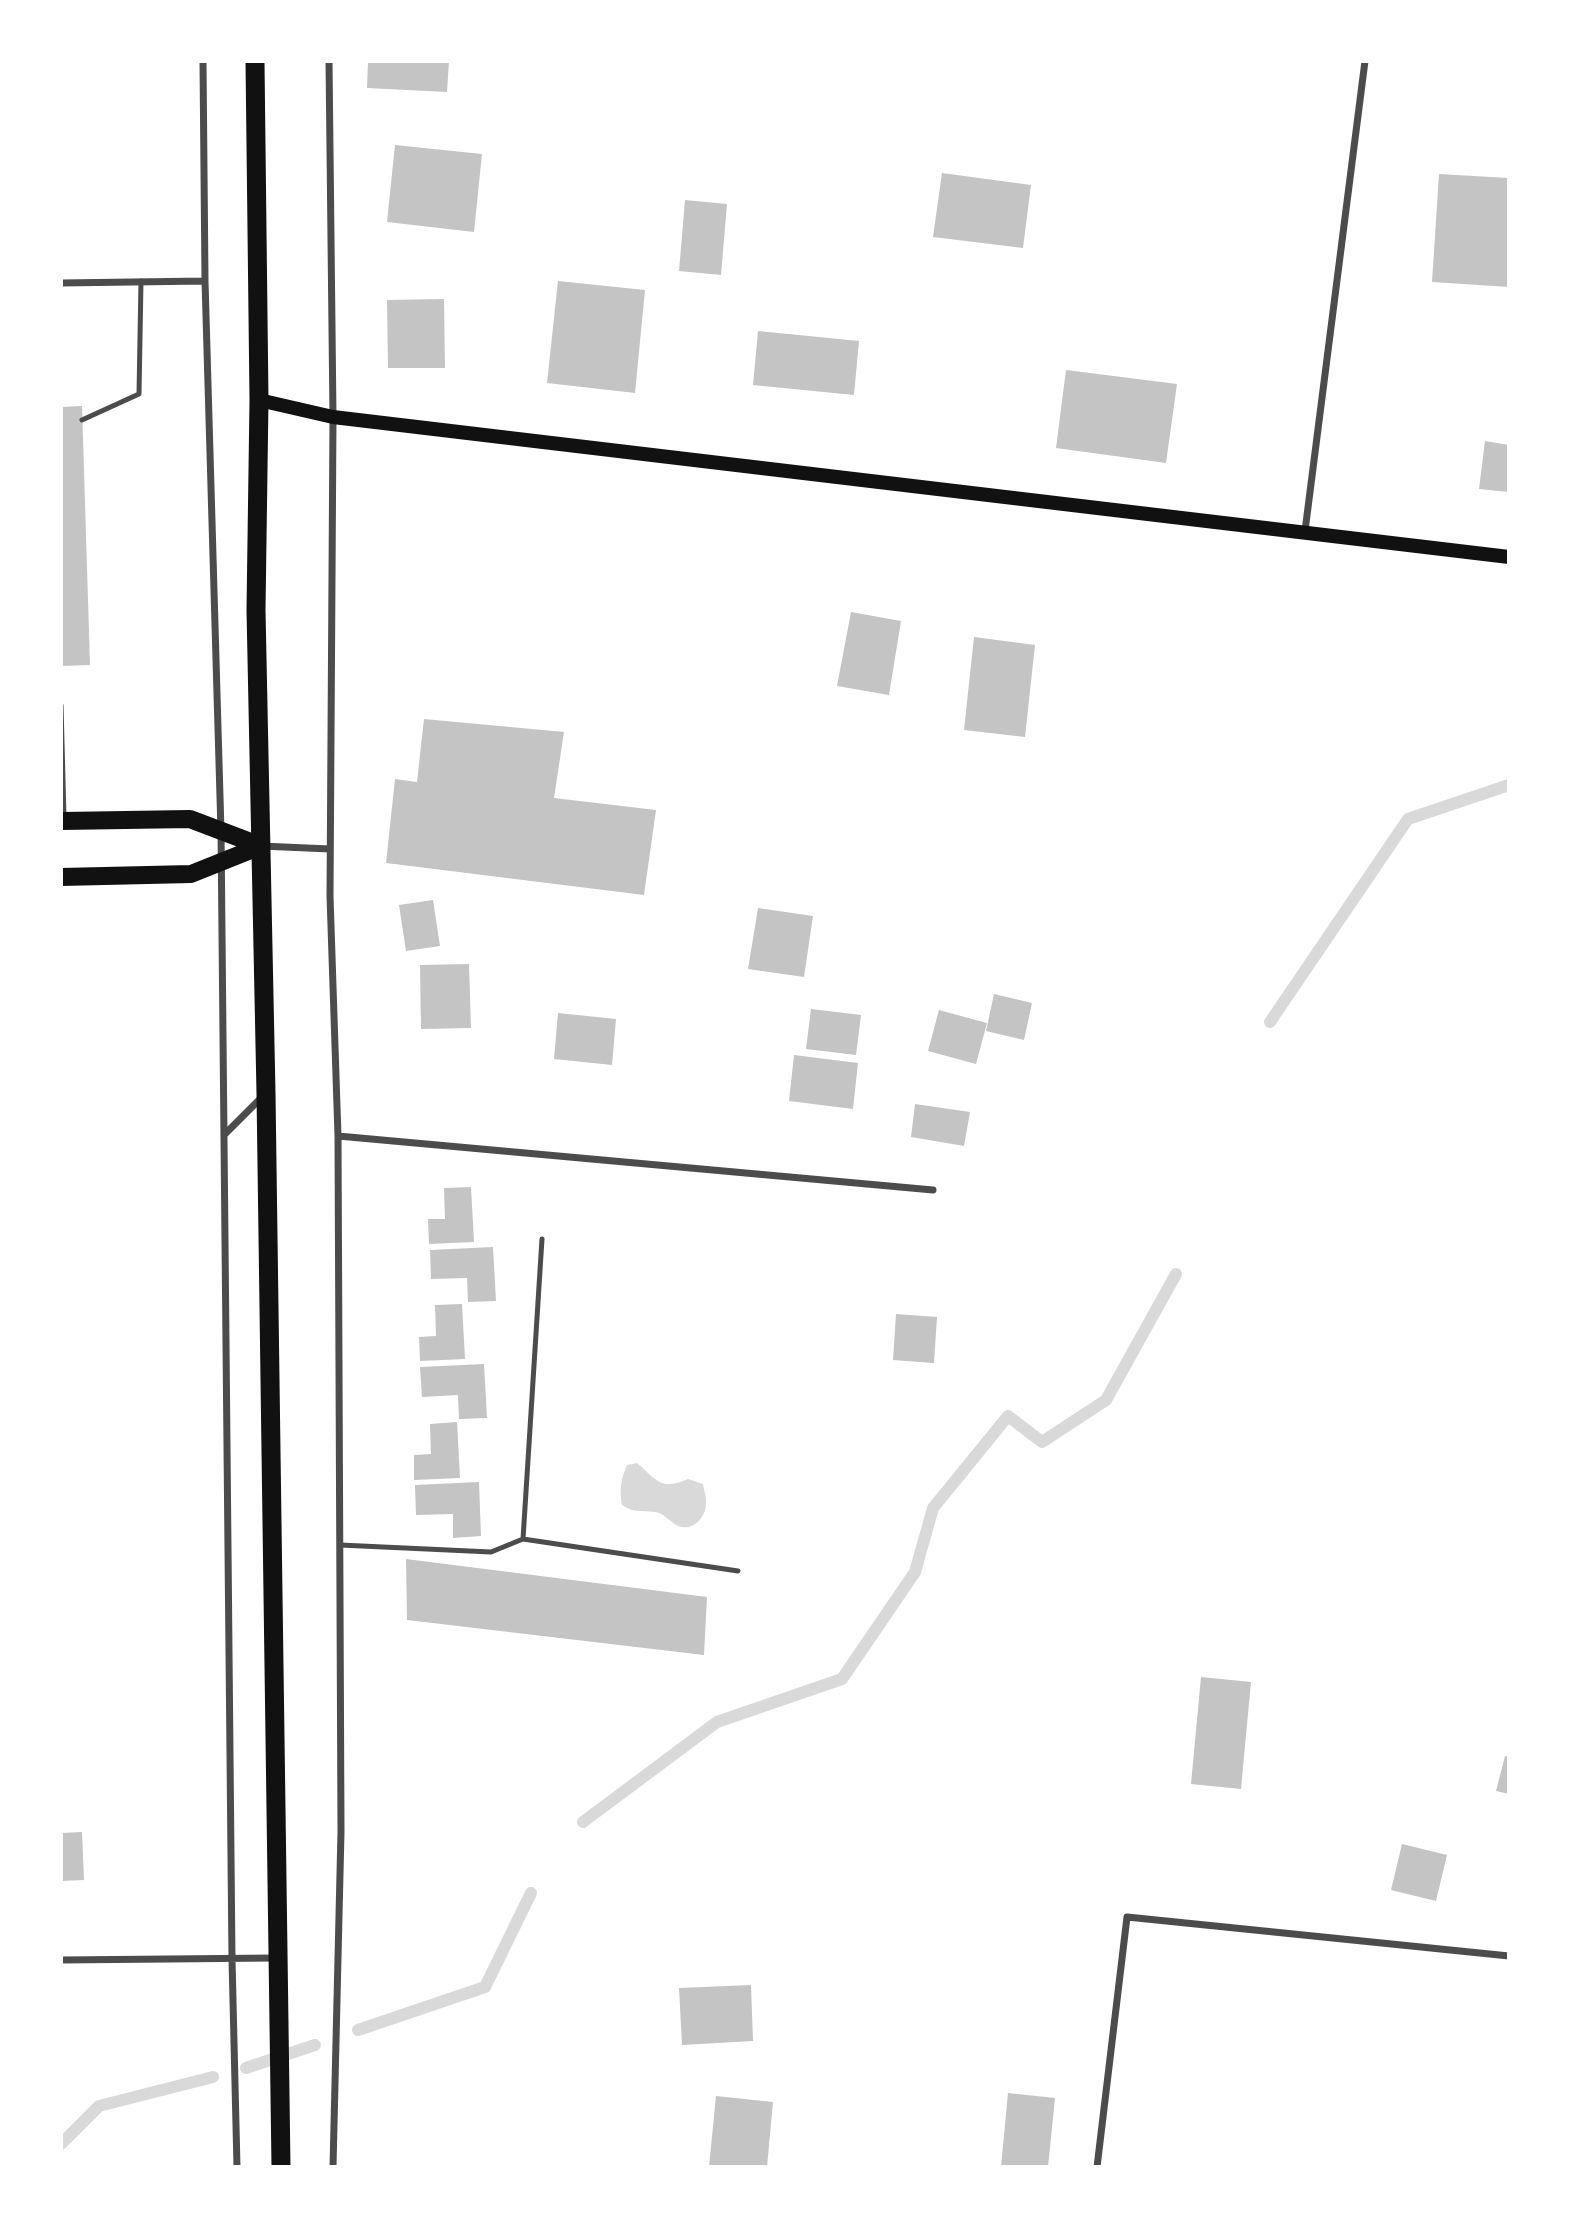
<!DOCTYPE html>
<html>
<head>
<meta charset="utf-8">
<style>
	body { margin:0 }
	#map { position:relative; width:1570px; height:2228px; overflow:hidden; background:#fff; font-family:Helvetica,sans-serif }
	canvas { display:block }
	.frame { position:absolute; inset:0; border:63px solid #fff; pointer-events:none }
</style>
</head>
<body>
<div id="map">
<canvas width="1570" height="2228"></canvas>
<div class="frame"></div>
</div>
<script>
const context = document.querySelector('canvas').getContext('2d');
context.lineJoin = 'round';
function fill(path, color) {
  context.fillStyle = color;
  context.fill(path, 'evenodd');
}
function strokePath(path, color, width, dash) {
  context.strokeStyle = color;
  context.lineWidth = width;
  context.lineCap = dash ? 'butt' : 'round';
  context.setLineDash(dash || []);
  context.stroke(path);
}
const water = new Path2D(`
	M 637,1463 C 657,1480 660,1491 688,1479 L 703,1484 C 704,1490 706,1496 706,1501 C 707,1516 694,1532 678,1526 C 671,1523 667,1516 659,1513 C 644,1509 637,1515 622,1505 C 619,1490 621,1479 627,1465 Z`);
const stream = new Path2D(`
	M 1270,1022 L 1408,819 L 1509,785
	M 583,1822 L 717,1722 L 842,1679 L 915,1572 L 933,1508 L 1008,1416 L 1042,1442 L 1106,1400 L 1176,1274
	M 358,2030 L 485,1987 L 531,1893
	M 246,2068 L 315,2045
	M 61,2144 L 99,2106 L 213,2077`);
const building = new Path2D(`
	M 368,61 L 449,61 L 447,92 L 367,88 Z
	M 395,145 L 482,154 L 474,232 L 387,222 Z
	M 942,173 L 1031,185 L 1023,248 L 933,237 Z
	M 1439,174 L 1509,178 L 1509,287 L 1432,282 Z
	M 685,200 L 727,204 L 721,275 L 679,271 Z
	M 558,281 L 645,290 L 635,393 L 547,383 Z
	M 444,299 L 445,368 L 388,368 L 387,300 Z
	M 758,331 L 859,341 L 854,395 L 753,385 Z
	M 1066,370 L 1177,384 L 1166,463 L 1056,448 Z
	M 82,406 L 90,665 L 61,666 L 61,407 Z
	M 1485,441 L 1509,445 L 1509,492 L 1479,489 Z
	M 851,612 L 901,621 L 889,695 L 837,686 Z
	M 974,637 L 1035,645 L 1025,737 L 964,730 Z
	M 424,719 L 564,732 L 554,798 L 656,810 L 644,895 L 386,863 L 395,779 L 417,782 Z
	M 433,900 L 440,946 L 406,951 L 399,905 Z
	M 758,908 L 813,916 L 804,977 L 748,969 Z
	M 469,964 L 471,1028 L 421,1029 L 420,965 Z
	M 994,994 L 1032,1003 L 1024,1040 L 986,1031 Z
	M 811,1009 L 861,1015 L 856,1055 L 806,1049 Z
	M 939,1010 L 987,1023 L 976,1064 L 928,1051 Z
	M 558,1013 L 616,1019 L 612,1065 L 554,1059 Z
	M 794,1055 L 858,1063 L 853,1109 L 789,1101 Z
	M 915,1104 L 970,1112 L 964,1146 L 911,1137 Z
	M 471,1187 L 474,1242 L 429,1244 L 428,1219 L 445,1219 L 444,1188 Z
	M 493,1247 L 496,1301 L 468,1302 L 467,1278 L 431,1279 L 430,1250 Z
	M 462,1304 L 465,1359 L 420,1361 L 419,1337 L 436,1336 L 435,1305 Z
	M 896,1314 L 937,1317 L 934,1363 L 893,1360 Z
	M 484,1364 L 487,1418 L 459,1419 L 458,1395 L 422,1397 L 420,1367 Z
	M 457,1422 L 460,1478 L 414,1480 L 414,1455 L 431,1454 L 430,1424 Z
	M 479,1482 L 481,1536 L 453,1538 L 453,1514 L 416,1515 L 415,1485 Z
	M 406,1559 L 707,1597 L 704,1655 L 407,1620 Z
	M 1201,1677 L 1251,1682 L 1241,1789 L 1191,1784 Z
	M 1505,1756 L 1509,1757 L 1509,1794 L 1496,1791 Z
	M 82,1832 L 84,1880 L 61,1881 L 61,1833 Z
	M 1402,1844 L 1447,1855 L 1436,1901 L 1391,1890 Z
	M 751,1985 L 753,2041 L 682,2045 L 679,1988 Z
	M 1008,2093 L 1055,2098 L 1048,2167 L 1001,2167 Z
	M 716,2096 L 773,2102 L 767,2167 L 709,2167 Z`);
const service = new Path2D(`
	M 82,420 L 139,394 L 141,281
	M 61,705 L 64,817
	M 523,1539 L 542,1239
	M 340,1545 L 491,1552 L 523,1539 L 738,1571`);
const minor = new Path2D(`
	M 203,61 L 205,281 L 221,831 L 232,1959 L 237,2167
	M 329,61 L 333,417 L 330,896 L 338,1136 L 341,1832 L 333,2167
	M 61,283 L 205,281
	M 1305,531 L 1365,61
	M 261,846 L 330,849
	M 225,1134 L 263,1096
	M 338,1136 L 933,1190
	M 61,1960 L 275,1958
	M 1097,2167 L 1127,1917 L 1509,1956`);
const secondary = new Path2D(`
	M 259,400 L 333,417 L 1509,557`);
const primary = new Path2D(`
	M 61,821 L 190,819 L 261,846
	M 61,877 L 191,874 L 261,846`);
const trunk = new Path2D(`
	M 255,61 L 259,400 L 256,610 L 266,1093 L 281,2167`);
fill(water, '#d9d9d9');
strokePath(stream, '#d9d9d9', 12);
fill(building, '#c4c4c4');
strokePath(service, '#4c4c4c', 5);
strokePath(minor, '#4c4c4c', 7);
strokePath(secondary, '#111', 14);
strokePath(primary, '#111', 18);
strokePath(trunk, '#111', 19);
</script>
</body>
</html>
